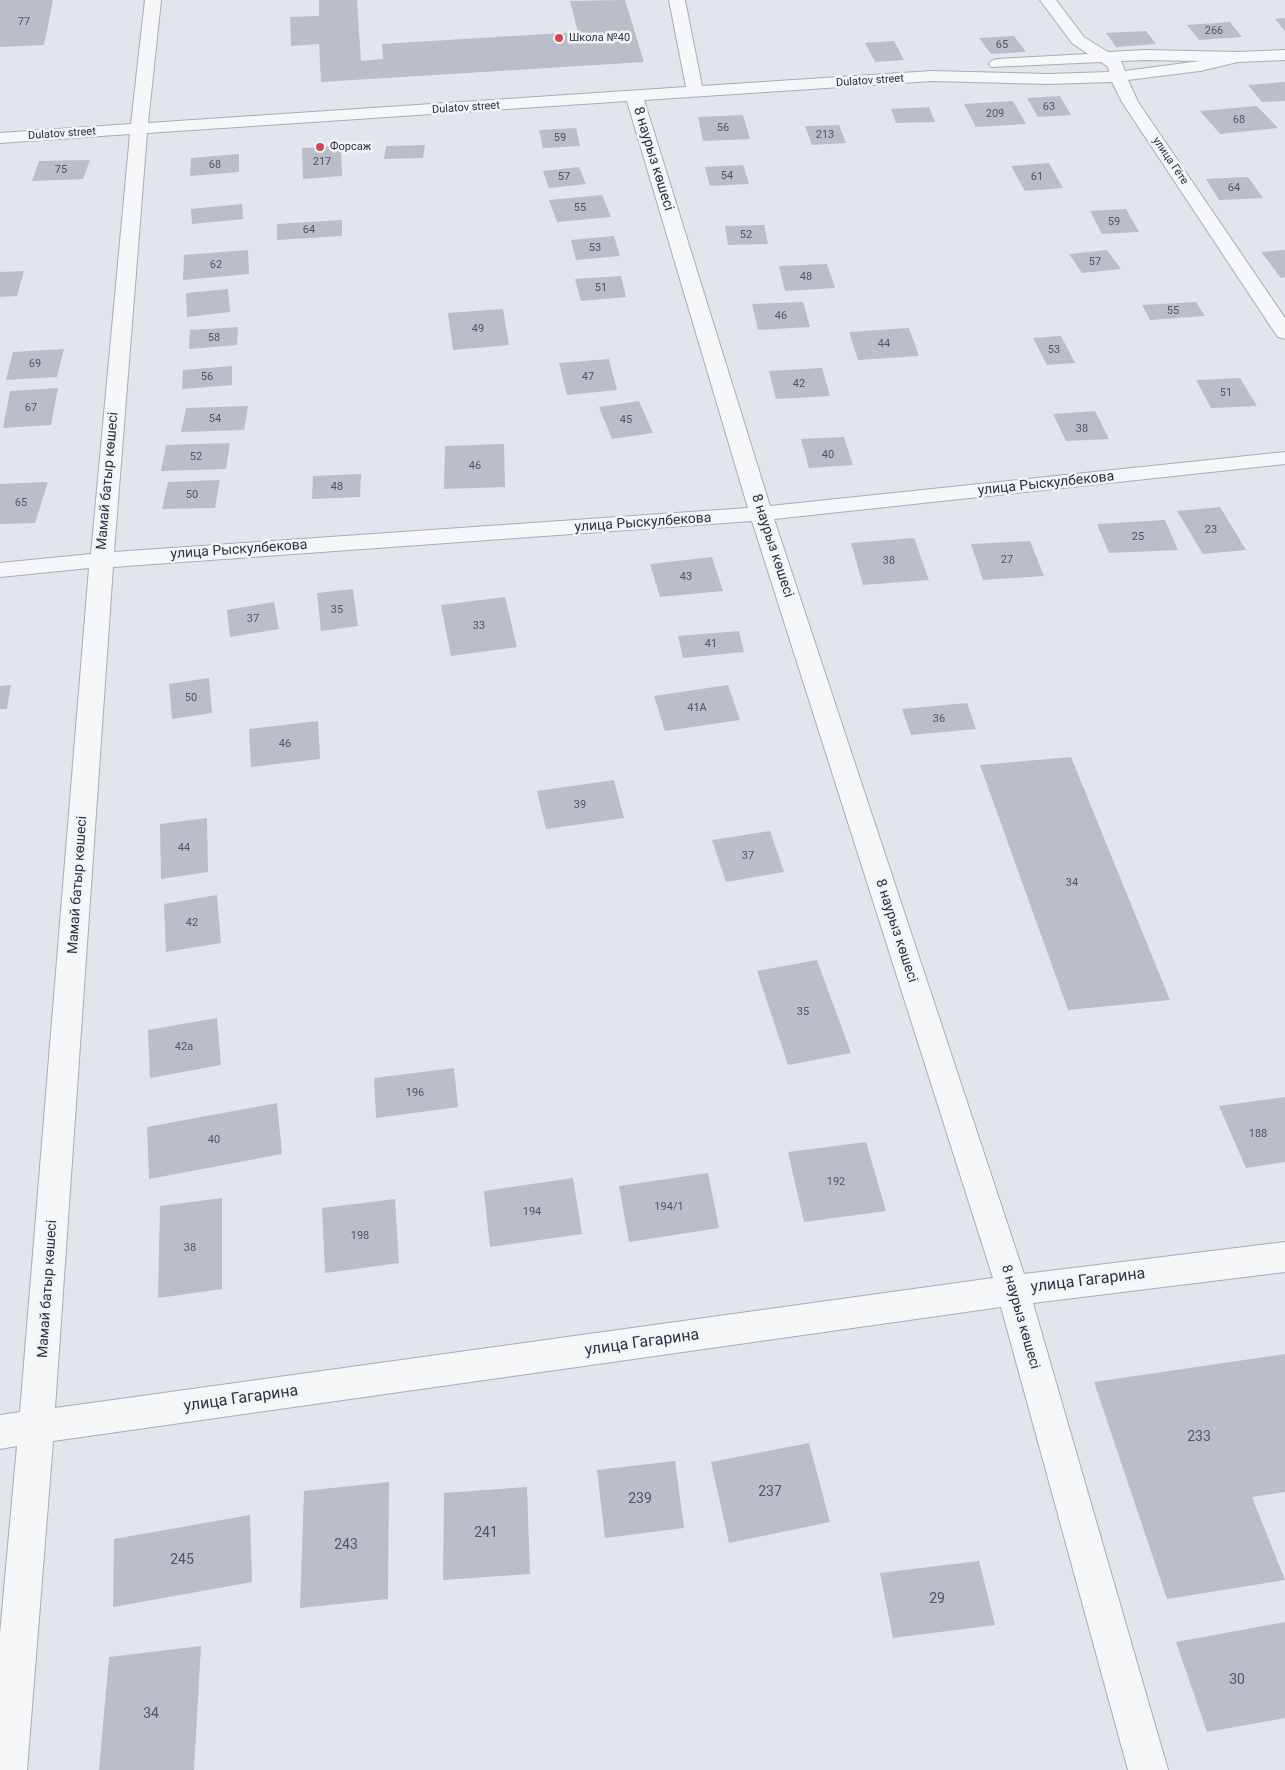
<!DOCTYPE html>
<html>
<head>
<meta charset="utf-8">
<style>
	body { margin:0 }
	canvas { display:block; background:#e2e5eb }
</style>
</head>
<body>
<canvas width="1285" height="1770"></canvas>
<script>
const context = document.querySelector('canvas').getContext('2d');
context.lineJoin = 'round';
function fill(path, color) {
  context.fillStyle = color;
  context.fill(path, 'evenodd');
}
function strokePath(path, color, width, dash) {
  context.strokeStyle = color;
  context.lineWidth = width;
  context.lineCap = dash ? 'butt' : 'round';
  context.setLineDash(dash || []);
  context.stroke(path);
}
function label(font, color, halo, rows, align = 'center') {
  context.font = font + ' Roboto,sans-serif';
  context.lineWidth = 5;
  context.setLineDash([]);
  context.textBaseline = 'middle';
  context.strokeStyle = halo;
  context.fillStyle = color;
  for (const [text, x, y, turn = 0] of rows) {
    context.save();
    context.translate(x, y);
    context.rotate((+turn || 0) * Math.PI / 180);
    context.textAlign = isNaN(turn) ? turn : align;
    if (halo) context.strokeText(text, 0, 0);
    context.fillText(text, 0, 0);
    context.restore();
  }
}
const building = new Path2D(`
	M 0,0 L 53,0 L 44,45 L 0,47 Z
	M 319,0 L 357,0 L 361,61 L 383,59 L 382,44 L 578,32 L 570,1 L 625,0 L 644,62 L 321,82 L 319,44 L 291,46 L 290,17 L 319,16 Z
	M 1285,18 L 1285,31 L 1275,19 Z
	M 1230,22 L 1242,37 L 1199,40 L 1187,25 Z
	M 1146,31 L 1156,44 L 1116,47 L 1106,33 Z
	M 1014,36 L 1026,52 L 991,54 L 979,38 Z
	M 894,41 L 904,60 L 875,62 L 865,43 Z
	M 1285,82 L 1285,101 L 1262,102 L 1248,85 Z
	M 1060,96 L 1071,115 L 1038,117 L 1027,98 Z
	M 1013,101 L 1026,124 L 976,127 L 964,104 Z
	M 1257,106 L 1278,128 L 1220,134 L 1200,111 Z
	M 929,107 L 935,122 L 896,123 L 891,109 Z
	M 743,115 L 750,139 L 703,141 L 698,117 Z
	M 839,125 L 846,143 L 812,145 L 805,126 Z
	M 576,128 L 580,146 L 543,148 L 539,130 Z
	M 425,145 L 423,158 L 384,159 L 386,146 Z
	M 341,146 L 342,176 L 303,179 L 302,148 Z
	M 239,154 L 239,172 L 190,176 L 191,158 Z
	M 90,160 L 83,179 L 32,181 L 39,161 Z
	M 1049,163 L 1063,188 L 1025,191 L 1011,166 Z
	M 743,165 L 749,184 L 710,186 L 705,167 Z
	M 579,167 L 586,184 L 549,188 L 543,171 Z
	M 1248,177 L 1263,198 L 1219,200 L 1206,179 Z
	M 602,195 L 611,217 L 557,222 L 549,200 Z
	M 242,204 L 243,219 L 192,224 L 191,209 Z
	M 1126,209 L 1139,232 L 1102,234 L 1090,211 Z
	M 342,220 L 342,236 L 277,240 L 277,224 Z
	M 764,225 L 768,244 L 728,245 L 725,226 Z
	M 614,236 L 620,256 L 576,260 L 571,240 Z
	M 248,250 L 249,274 L 183,280 L 184,255 Z
	M 1107,250 L 1121,269 L 1082,273 L 1069,254 Z
	M 1285,250 L 1285,277 L 1281,278 L 1261,252 Z
	M 827,264 L 835,288 L 785,291 L 779,266 Z
	M 24,271 L 17,296 L 0,297 L 0,272 Z
	M 621,276 L 626,297 L 581,301 L 575,279 Z
	M 228,289 L 230,312 L 187,317 L 186,293 Z
	M 803,302 L 810,327 L 758,330 L 752,304 Z
	M 1196,302 L 1205,316 L 1150,320 L 1142,305 Z
	M 503,309 L 509,345 L 453,350 L 448,313 Z
	M 238,327 L 237,345 L 189,349 L 190,330 Z
	M 909,328 L 919,356 L 858,360 L 849,332 Z
	M 1061,336 L 1075,363 L 1047,365 L 1033,338 Z
	M 64,349 L 57,377 L 6,380 L 13,352 Z
	M 609,359 L 617,390 L 567,395 L 559,363 Z
	M 232,366 L 232,385 L 182,389 L 183,370 Z
	M 822,368 L 830,396 L 776,399 L 769,371 Z
	M 1240,378 L 1257,406 L 1211,408 L 1196,380 Z
	M 58,388 L 51,425 L 3,428 L 10,391 Z
	M 639,401 L 653,433 L 612,439 L 599,407 Z
	M 248,406 L 244,430 L 181,432 L 186,408 Z
	M 1095,411 L 1109,439 L 1066,441 L 1053,414 Z
	M 844,437 L 853,465 L 809,468 L 801,439 Z
	M 230,443 L 226,469 L 161,471 L 166,445 Z
	M 504,444 L 505,487 L 444,489 L 445,446 Z
	M 361,474 L 360,497 L 312,499 L 313,476 Z
	M 220,480 L 215,508 L 162,509 L 168,482 Z
	M 48,482 L 35,523 L 0,524 L 0,484 Z
	M 1220,507 L 1246,550 L 1203,554 L 1177,511 Z
	M 1165,520 L 1178,550 L 1109,553 L 1097,524 Z
	M 914,538 L 929,580 L 863,585 L 851,543 Z
	M 1030,541 L 1044,576 L 983,580 L 971,544 Z
	M 712,557 L 723,591 L 660,597 L 650,564 Z
	M 353,589 L 358,626 L 321,631 L 317,593 Z
	M 505,597 L 517,647 L 451,656 L 441,605 Z
	M 274,602 L 279,629 L 230,637 L 227,610 Z
	M 739,631 L 744,652 L 683,658 L 678,636 Z
	M 209,678 L 212,713 L 172,719 L 169,684 Z
	M 11,685 L 7,709 L 0,709 L 0,686 Z
	M 728,685 L 740,720 L 665,731 L 654,696 Z
	M 967,703 L 976,729 L 911,735 L 902,709 Z
	M 318,721 L 320,759 L 251,767 L 249,729 Z
	M 1071,757 L 1170,1000 L 1068,1010 L 980,765 Z
	M 614,780 L 624,818 L 546,829 L 537,791 Z
	M 207,818 L 208,872 L 161,879 L 160,824 Z
	M 770,831 L 784,872 L 726,882 L 712,840 Z
	M 217,895 L 221,943 L 166,952 L 164,904 Z
	M 817,960 L 851,1053 L 788,1065 L 757,971 Z
	M 217,1018 L 221,1065 L 150,1078 L 148,1030 Z
	M 454,1068 L 458,1107 L 376,1118 L 374,1078 Z
	M 1285,1097 L 1285,1162 L 1246,1168 L 1219,1106 Z
	M 277,1103 L 282,1154 L 149,1179 L 147,1127 Z
	M 866,1142 L 886,1211 L 804,1222 L 788,1152 Z
	M 708,1173 L 719,1228 L 629,1242 L 619,1186 Z
	M 573,1178 L 582,1234 L 490,1247 L 484,1191 Z
	M 222,1198 L 222,1289 L 158,1298 L 160,1206 Z
	M 395,1199 L 399,1263 L 325,1273 L 322,1208 Z
	M 1285,1354 L 1285,1492 L 1252,1497 L 1285,1580 L 1167,1599 L 1094,1382 Z
	M 809,1443 L 830,1522 L 729,1543 L 711,1462 Z
	M 675,1461 L 684,1528 L 605,1538 L 597,1470 Z
	M 389,1482 L 388,1599 L 300,1608 L 304,1491 Z
	M 527,1487 L 530,1574 L 443,1580 L 444,1493 Z
	M 250,1515 L 252,1582 L 113,1607 L 114,1539 Z
	M 979,1561 L 995,1625 L 893,1638 L 880,1573 Z
	M 1285,1622 L 1285,1718 L 1207,1732 L 1176,1642 Z
	M 201,1646 L 194,1770 L 99,1770 L 109,1657 Z`);
const minor = new Path2D(`
	M 145,0 L 161,0 L 148,123 L 686,87 L 669,0 L 685,0 L 702,86 L 932,71 L 1048,74 L 1109,72 L 1108,67 L 1101,62 L 991,67 L 989,64 L 991,61 L 997,59 L 1088,54 L 1072,43 L 1040,0 L 1056,0 L 1084,37 L 1108,52 L 1145,50 L 1238,52 L 1285,50 L 1285,60 L 1238,62 L 1200,71 L 1128,80 L 1138,102 L 1285,318 L 1285,339 L 1278,337 L 1275,333 L 1122,102 L 1112,82 L 1048,84 L 932,81 L 644,100 L 770,506 L 1285,452 L 1285,464 L 774,519 L 1024,1274 L 1285,1242 L 1285,1272 L 1033,1303 L 1168,1770 L 1128,1770 L 1001,1307 L 53,1441 L 27,1770 L 0,1770 L 0,1634 L 17,1446 L 0,1449 L 0,1415 L 20,1412 L 89,568 L 0,577 L 0,563 L 91,554 L 130,134 L 0,143 L 0,133 L 131,124 ZM 1145,60 L 1200,61 L 1125,71 L 1121,61 ZM 627,101 L 748,508 L 114,552 L 147,133 ZM 752,521 L 993,1278 L 55,1408 L 113,567 Z`);
const markers = [
	[559,38,5,"#d24555"],
	[320,147,5,"#d24555"]
];
const numberNames = [
	["77",24,22],
	["266",1214,31],
	["65",1002,45],
	["63",1049,107],
	["209",995,114],
	["68",1239,120],
	["56",723,128],
	["213",825,135],
	["59",560,138],
	["217",322,162],
	["68",215,165],
	["75",61,170],
	["54",727,176],
	["57",564,177],
	["61",1037,177],
	["64",1234,188],
	["55",580,208],
	["59",1114,222],
	["64",309,230],
	["52",746,235],
	["53",595,248],
	["57",1095,262],
	["62",216,265],
	["48",806,277],
	["51",601,288],
	["55",1173,311],
	["46",781,316],
	["49",478,329],
	["58",214,338],
	["44",884,344],
	["53",1054,350],
	["69",35,364],
	["56",207,377],
	["47",588,377],
	["42",799,384],
	["51",1226,393],
	["67",31,408],
	["54",215,419],
	["45",626,420],
	["38",1082,429],
	["40",828,455],
	["52",196,457],
	["46",475,466],
	["48",337,487],
	["50",192,495],
	["65",21,503],
	["23",1211,530],
	["25",1138,537],
	["27",1007,560],
	["38",889,561],
	["43",686,577],
	["35",337,610],
	["37",253,619],
	["33",479,626],
	["41",711,644],
	["50",191,698],
	["41А",697,708],
	["36",939,719],
	["46",285,744],
	["39",580,805],
	["44",184,848],
	["37",748,856],
	["34",1072,883],
	["42",192,923],
	["35",803,1012],
	["42а",184,1047],
	["196",415,1093],
	["188",1258,1134],
	["40",214,1140],
	["192",836,1182],
	["194/1",669,1207],
	["194",532,1212],
	["198",360,1236],
	["38",190,1248]
];
const farPoinames = [
	["Школа №40",569,38],
	["Форсаж",330,147]
];
const farStreetnames = [
	["Dulatov street",870,81,-4],
	["Dulatov street",466,108,-4],
	["Dulatov street",62,134,-4],
	["улица Гёте",1170,161,56]
];
const streetNames = [
	["8 наурыз көшесі",653,159,73],
	["Мамай батыр көшесі",108,481,-85],
	["улица Рыскулбекова",1046,484,-6],
	["улица Рыскулбекова",643,523,-4],
	["8 наурыз көшесі",772,546,72],
	["улица Рыскулбекова",239,550,-4],
	["Мамай батыр көшесі",78,885,-86],
	["8 наурыз көшесі",896,931,72],
	["Мамай батыр көшесі",48,1289,-86],
	["8 наурыз көшесі",1020,1317,74]
];
const nearNumbernames = [
	["233",1199,1437],
	["237",770,1492],
	["239",640,1499],
	["241",486,1533],
	["243",346,1545],
	["245",182,1560],
	["29",937,1599],
	["30",1237,1680],
	["34",151,1714]
];
const nearStreetnames = [
	["улица Гагарина",1088,1281,-7],
	["улица Гагарина",642,1343,-8],
	["улица Гагарина",241,1399,-8]
];
fill(building, '#b9bec9');
strokePath(minor, '#a7acb6', 2);
fill(minor, '#f5f7f9');
for (const [x, y, r, color] of markers) {
  const dot = new Path2D();
  dot.arc(x, y, r, 0, 2 * Math.PI);
  context.fillStyle = color;
  context.fill(dot);
  strokePath(dot, '#f2f4f8', 2);
}
label('11px', '#4e5565', null, numberNames);
label('11px', '#2a3244', '#f2f4f8', farPoinames, 'left');
label('11px', '#2a3244', '#f2f4f8', farStreetnames);
label('14px', '#2a3244', '#f2f4f8', streetNames);
label('14px', '#4e5565', null, nearNumbernames);
label('16px', '#2a3244', '#f2f4f8', nearStreetnames);
</script>
</body>
</html>
